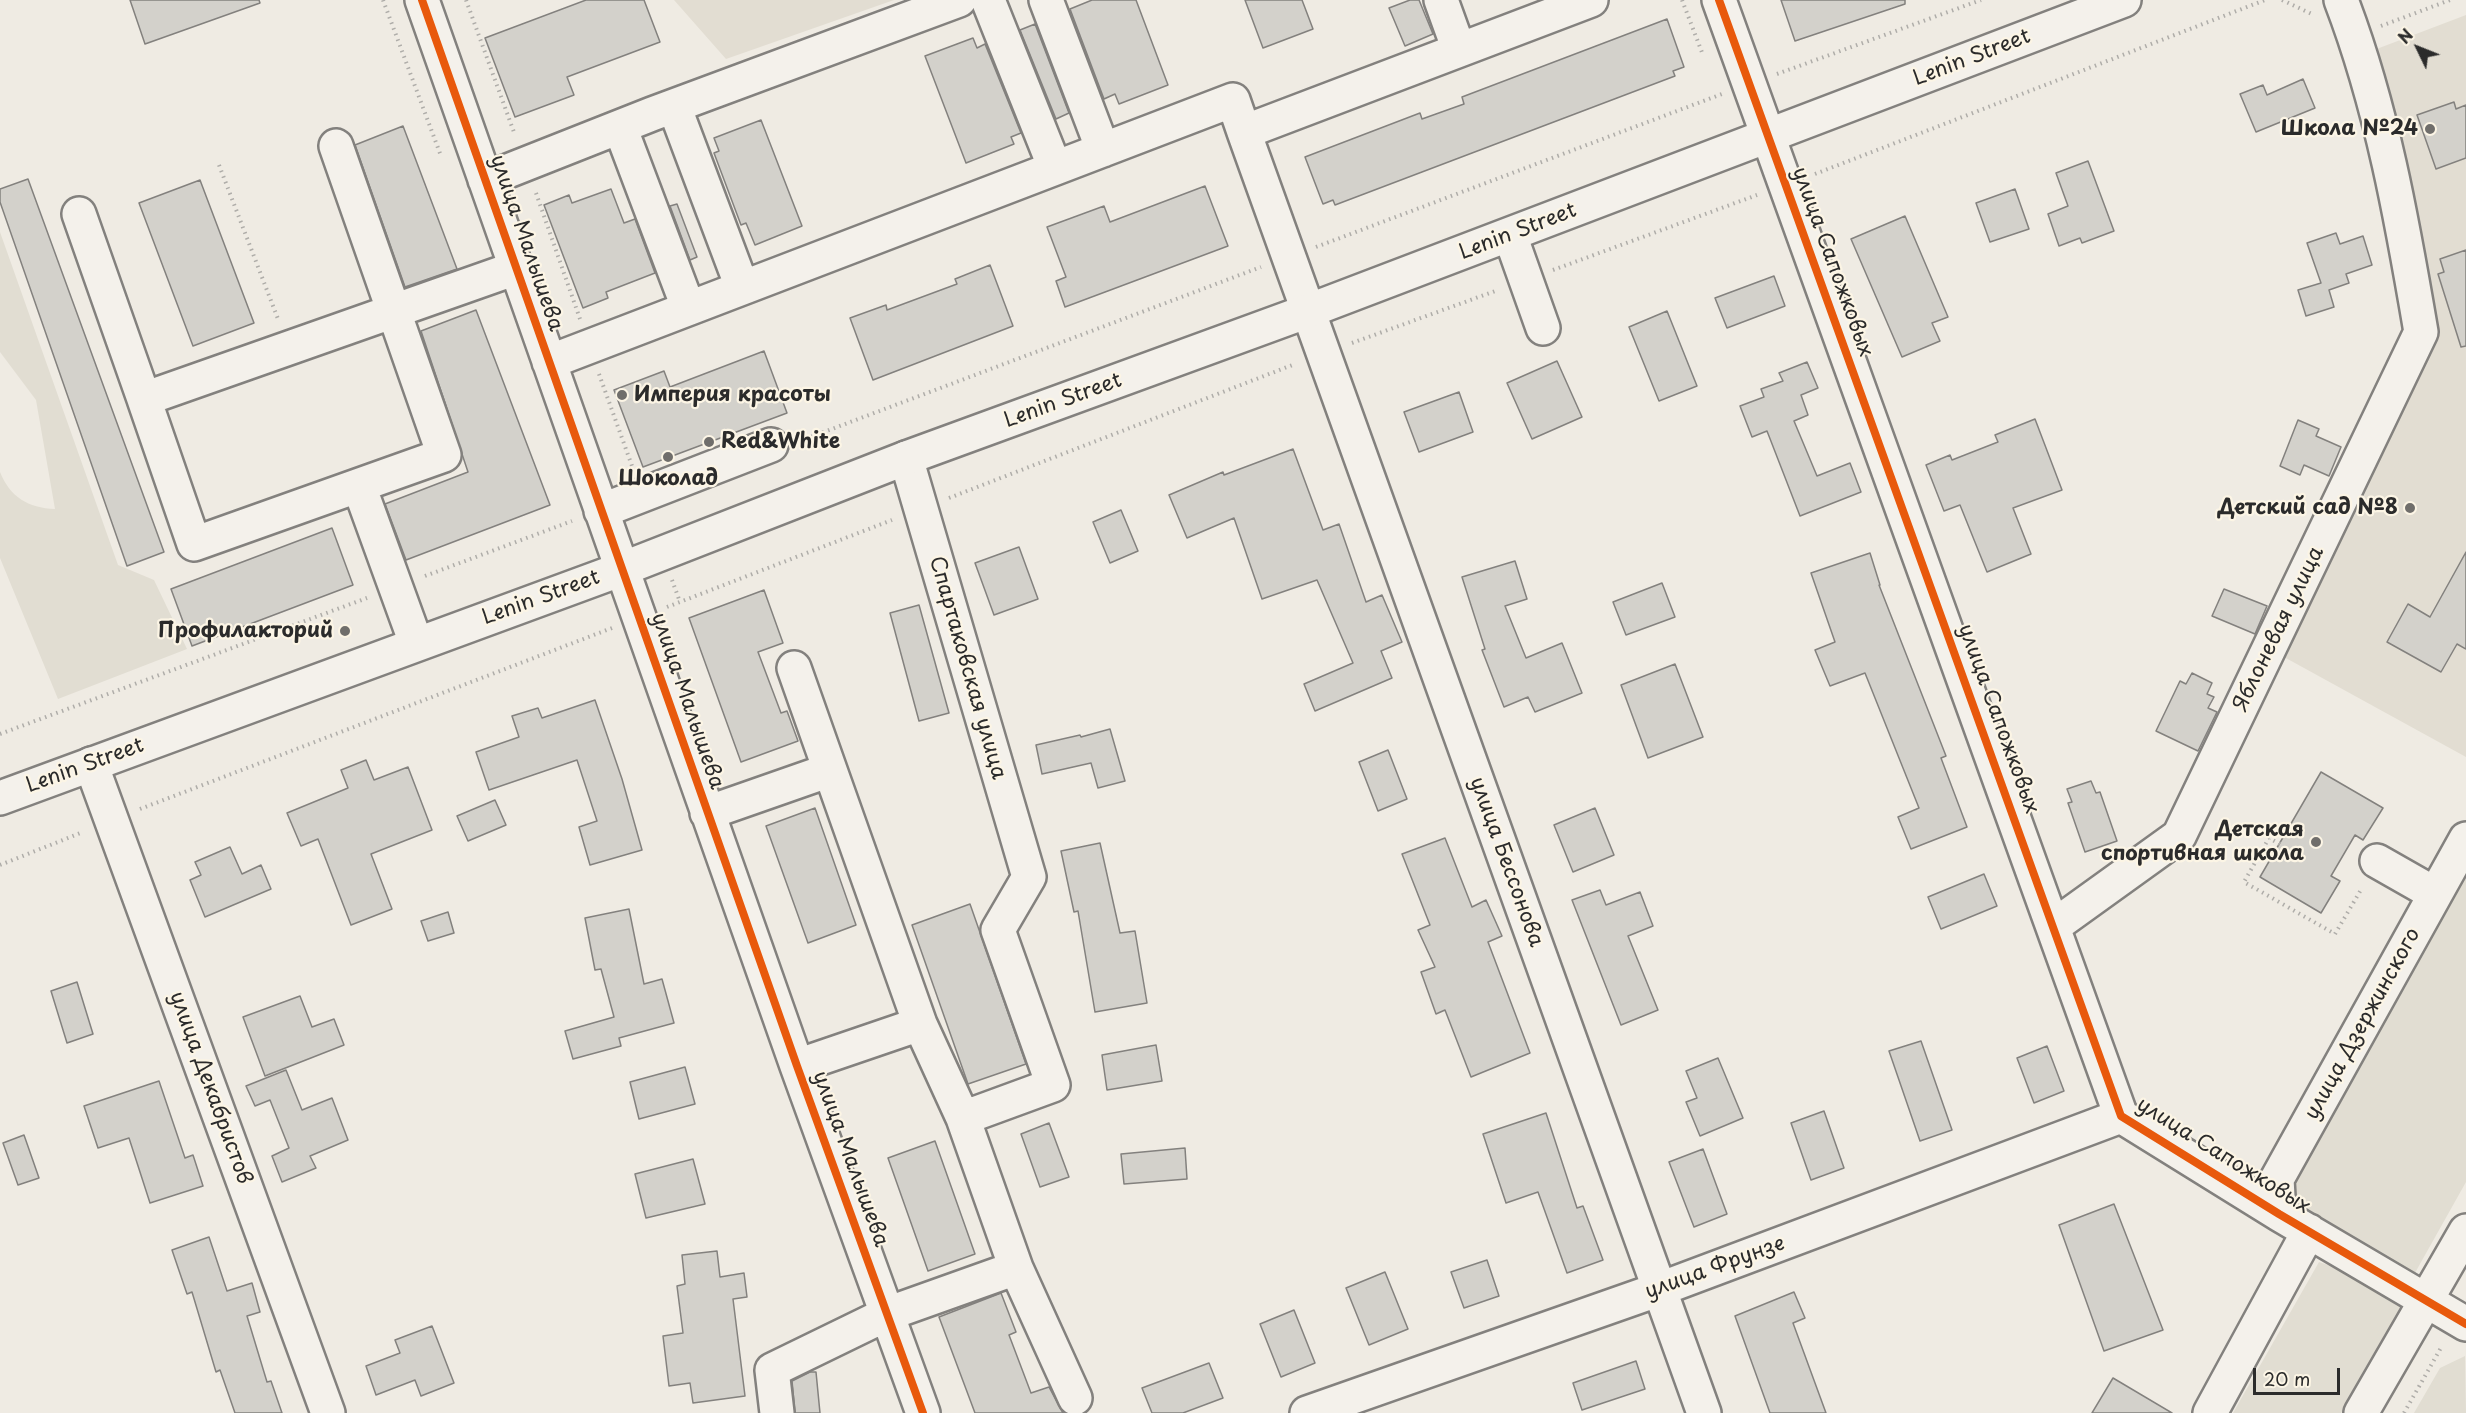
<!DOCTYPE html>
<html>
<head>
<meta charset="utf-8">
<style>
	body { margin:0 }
	#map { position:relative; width:2466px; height:1413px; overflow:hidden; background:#efebe3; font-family:"Playpen Sans",sans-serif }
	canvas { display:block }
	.north { position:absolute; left:2388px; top:18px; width:60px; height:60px; -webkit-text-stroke:4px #fcf5e5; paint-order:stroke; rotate:313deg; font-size:16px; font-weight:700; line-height:24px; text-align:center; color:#2b2b2b }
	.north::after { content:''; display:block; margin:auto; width:21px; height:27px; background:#2b2b2b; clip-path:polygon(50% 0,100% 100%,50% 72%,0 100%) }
	.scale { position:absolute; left:2253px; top:1368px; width:87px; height:27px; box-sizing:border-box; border:3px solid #2b2b2b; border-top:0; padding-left:8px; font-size:18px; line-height:21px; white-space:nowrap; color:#2b2b2b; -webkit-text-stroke:4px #fcf5e5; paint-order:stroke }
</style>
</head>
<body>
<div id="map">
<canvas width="2466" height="1413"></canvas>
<div class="north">N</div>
<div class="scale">20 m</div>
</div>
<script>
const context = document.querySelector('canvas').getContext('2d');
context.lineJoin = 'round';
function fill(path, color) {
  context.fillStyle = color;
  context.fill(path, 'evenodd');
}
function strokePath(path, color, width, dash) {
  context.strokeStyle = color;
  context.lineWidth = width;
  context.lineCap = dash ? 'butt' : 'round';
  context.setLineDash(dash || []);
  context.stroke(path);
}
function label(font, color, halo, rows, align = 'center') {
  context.font = font + ' "Playpen Sans",sans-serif';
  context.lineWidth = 4.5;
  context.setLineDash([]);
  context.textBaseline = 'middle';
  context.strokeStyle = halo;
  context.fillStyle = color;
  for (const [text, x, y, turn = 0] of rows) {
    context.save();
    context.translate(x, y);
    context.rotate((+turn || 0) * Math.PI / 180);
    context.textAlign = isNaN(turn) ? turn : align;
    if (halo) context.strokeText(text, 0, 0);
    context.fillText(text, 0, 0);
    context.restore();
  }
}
const built = new Path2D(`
	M 674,0 L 894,0 L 726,59 Z
	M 2466,15 L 2466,757 L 2284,657 L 2424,360 L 2430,321 L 2416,208 L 2374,50 Z`);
const green = new Path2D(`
	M 0,232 L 118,565 L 154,580 L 187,649 L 58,699 L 0,558 L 0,472 C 10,497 28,508 55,509 L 36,400 L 0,352 Z
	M 2466,865 L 2466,1182 L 2411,1280 L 2291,1207 L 2291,1173 Z
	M 2319,1262 L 2382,1283 L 2402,1294 L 2403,1307 L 2341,1413 L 2233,1413 Z
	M 2465,1356 L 2466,1413 L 2414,1413 L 2440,1368 Z`);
const building = new Path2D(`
	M 130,0 L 259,0 L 260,3 L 145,44 Z
	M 586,0 L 644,0 L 660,42 L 567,77 L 574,95 L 515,117 L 485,38 Z
	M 1092,0 L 1136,0 L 1168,85 L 1119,104 L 1115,94 L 1104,99 L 1070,9 Z
	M 1245,0 L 1302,0 L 1313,29 L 1263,48 Z
	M 1410,0 L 1419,0 L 1433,34 L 1405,46 L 1389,8 Z
	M 1781,0 L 1905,0 L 1905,4 L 1795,41 Z
	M 1667,19 L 1684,67 L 1673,71 L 1675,76 L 1335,205 L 1333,200 L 1323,204 L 1305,157 L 1420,113 L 1422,119 L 1464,104 L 1462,97 Z
	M 1035,24 L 1069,113 L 1056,119 L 1020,30 Z
	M 973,38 L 977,48 L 985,44 L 1021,133 L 1011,137 L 1014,144 L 966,163 L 925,56 Z
	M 2303,79 L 2315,108 L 2256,132 L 2240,94 L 2263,85 L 2267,95 Z
	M 2454,102 L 2456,109 L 2466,105 L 2466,158 L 2436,169 L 2417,115 Z
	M 761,120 L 802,226 L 755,245 L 746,223 L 741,225 L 714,153 L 719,151 L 714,138 Z
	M 403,126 L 457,269 L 405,287 L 355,145 Z
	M 2088,161 L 2114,231 L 2082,243 L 2080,238 L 2059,246 L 2048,214 L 2068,206 L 2056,173 Z
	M 28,179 L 164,552 L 127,566 L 0,202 L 0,189 Z
	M 200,180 L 254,323 L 193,346 L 139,203 Z
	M 1205,186 L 1228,246 L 1065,307 L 1056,281 L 1066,277 L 1047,227 L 1104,206 L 1110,222 Z
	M 611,189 L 624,223 L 635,219 L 655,273 L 606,292 L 608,298 L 583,308 L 544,205 L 569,195 L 572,203 Z
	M 2015,189 L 2029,229 L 1990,242 L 1976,203 Z
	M 677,204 L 697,257 L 690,260 L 670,206 Z
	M 1905,216 L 1948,317 L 1932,323 L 1940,341 L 1902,357 L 1851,239 Z
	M 2336,233 L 2340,244 L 2363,236 L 2372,265 L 2346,274 L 2349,283 L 2329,290 L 2334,307 L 2306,316 L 2298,290 L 2321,283 L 2307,243 Z
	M 2466,250 L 2466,346 L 2461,347 L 2438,274 L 2444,272 L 2440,259 Z
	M 990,265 L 1013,326 L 873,380 L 850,318 L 886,305 L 887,310 L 957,284 L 955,279 Z
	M 1774,276 L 1785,306 L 1727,328 L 1715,298 Z
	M 476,310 L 550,505 L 406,560 L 385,504 L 468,472 L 421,331 Z
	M 1667,311 L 1697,386 L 1659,401 L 1629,327 Z
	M 764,351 L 787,413 L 643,467 L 614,390 L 664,371 L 670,387 Z
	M 1557,361 L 1582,417 L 1532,439 L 1507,383 Z
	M 1807,362 L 1818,388 L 1801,395 L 1808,415 L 1794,421 L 1817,476 L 1850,463 L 1861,492 L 1800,516 L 1767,431 L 1752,437 L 1740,406 L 1764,397 L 1761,389 L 1783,381 L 1779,373 Z
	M 1459,392 L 1473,432 L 1419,452 L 1404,412 Z
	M 2035,419 L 2062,490 L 2013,508 L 2031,554 L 1987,572 L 1960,505 L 1944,511 L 1926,465 L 1950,455 L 1952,460 L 1998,442 L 1995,435 Z
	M 2298,420 L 2319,429 L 2316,436 L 2341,447 L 2329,476 L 2304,465 L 2300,475 L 2280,466 Z
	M 1293,449 L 1323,530 L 1339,524 L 1366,602 L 1382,595 L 1402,642 L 1381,651 L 1392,678 L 1315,711 L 1304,684 L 1353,663 L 1317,580 L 1262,599 L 1234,518 L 1187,538 L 1169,495 L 1223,472 L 1224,475 Z
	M 1121,510 L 1138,551 L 1110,563 L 1093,522 Z
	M 332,528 L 353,585 L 192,646 L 171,589 Z
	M 1019,547 L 1038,599 L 994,615 L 975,563 Z
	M 2466,552 L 2466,649 L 2457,644 L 2441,672 L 2387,642 L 2408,604 L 2430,617 Z
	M 1870,553 L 1880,585 L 1879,585 L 1946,756 L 1941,758 L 1967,827 L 1911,849 L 1898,817 L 1919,808 L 1865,673 L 1830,686 L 1815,650 L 1835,642 L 1811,573 Z
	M 1515,561 L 1527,599 L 1505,606 L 1526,658 L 1562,643 L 1582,693 L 1535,712 L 1528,697 L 1504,707 L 1482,650 L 1485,649 L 1462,577 Z
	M 1662,583 L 1675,617 L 1626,635 L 1613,602 Z
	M 2224,589 L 2267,606 L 2255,634 L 2212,616 Z
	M 764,590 L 783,643 L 758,652 L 781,713 L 787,711 L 798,741 L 741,762 L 689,618 Z
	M 919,605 L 949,713 L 919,721 L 890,613 Z
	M 1675,664 L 1703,737 L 1648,758 L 1621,685 Z
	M 2192,673 L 2212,683 L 2207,694 L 2214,697 L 2208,708 L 2217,712 L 2198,751 L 2156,731 L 2180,681 L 2186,684 Z
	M 595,700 L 622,779 L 642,850 L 590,865 L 579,827 L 597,821 L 577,760 L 489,790 L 476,752 L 519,737 L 512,716 L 538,708 L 542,718 Z
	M 1110,729 L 1125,781 L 1098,788 L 1091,763 L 1042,774 L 1036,745 L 1080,735 L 1081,737 Z
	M 1388,750 L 1407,799 L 1378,811 L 1359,762 Z
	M 366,760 L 374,780 L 408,767 L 432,830 L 371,854 L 392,909 L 351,925 L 318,839 L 301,846 L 287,813 L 348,788 L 341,770 Z
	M 2321,772 L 2383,808 L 2363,840 L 2355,835 L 2331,876 L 2340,881 L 2321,913 L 2260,877 Z
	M 2091,781 L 2096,793 L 2100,792 L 2117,841 L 2085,852 L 2068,803 L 2072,802 L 2067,789 Z
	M 495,800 L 506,825 L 468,841 L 457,816 Z
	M 815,808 L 856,925 L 808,943 L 766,826 Z
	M 1595,808 L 1614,855 L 1573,872 L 1554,825 Z
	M 1445,838 L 1472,907 L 1486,900 L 1502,936 L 1488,942 L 1530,1053 L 1471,1077 L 1445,1010 L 1436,1014 L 1421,972 L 1435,967 L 1418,930 L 1430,925 L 1402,854 Z
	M 1100,843 L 1120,933 L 1135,931 L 1147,1003 L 1095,1012 L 1078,911 L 1074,912 L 1061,851 Z
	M 230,847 L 242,874 L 261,865 L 271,889 L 205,917 L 190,880 L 201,875 L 195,862 Z
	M 1984,874 L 1997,906 L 1941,929 L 1928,897 Z
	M 1600,890 L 1606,905 L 1640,892 L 1653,926 L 1628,936 L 1658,1010 L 1621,1025 L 1572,900 Z
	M 970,904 L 1026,1064 L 968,1084 L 912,925 Z
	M 629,909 L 644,984 L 662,979 L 674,1023 L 619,1038 L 621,1046 L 573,1059 L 565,1031 L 614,1017 L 601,969 L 595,970 L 585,918 Z
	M 448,912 L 454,933 L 428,941 L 421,921 Z
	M 77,982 L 93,1034 L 67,1043 L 51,991 Z
	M 300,996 L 312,1027 L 334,1019 L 344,1045 L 265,1076 L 243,1017 Z
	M 1921,1041 L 1952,1130 L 1920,1141 L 1889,1051 Z
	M 1156,1045 L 1162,1081 L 1107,1090 L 1102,1055 Z
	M 2047,1046 L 2064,1091 L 2034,1103 L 2017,1058 Z
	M 1718,1058 L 1743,1118 L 1700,1136 L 1686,1102 L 1697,1098 L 1686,1071 Z
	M 685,1067 L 695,1104 L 639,1119 L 630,1082 Z
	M 286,1070 L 302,1110 L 332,1098 L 348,1140 L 310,1156 L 316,1168 L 282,1182 L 272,1156 L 289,1148 L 270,1100 L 255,1106 L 246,1086 Z
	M 159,1081 L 185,1158 L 193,1155 L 203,1186 L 150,1203 L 129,1138 L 98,1148 L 84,1106 Z
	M 1824,1111 L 1844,1168 L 1811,1180 L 1791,1123 Z
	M 1546,1113 L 1577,1208 L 1583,1206 L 1603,1260 L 1567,1273 L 1538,1192 L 1506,1203 L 1483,1134 Z
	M 1049,1123 L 1069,1177 L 1040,1187 L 1021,1134 Z
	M 24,1135 L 39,1178 L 18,1185 L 3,1143 Z
	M 935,1141 L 975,1254 L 928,1271 L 888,1158 Z
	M 1185,1148 L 1187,1179 L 1124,1184 L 1121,1154 Z
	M 1703,1149 L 1727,1214 L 1694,1227 L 1669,1162 Z
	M 693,1159 L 705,1204 L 646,1218 L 635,1174 Z
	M 2114,1204 L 2163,1330 L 2104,1351 L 2059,1225 Z
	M 209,1237 L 227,1291 L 252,1283 L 260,1312 L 247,1316 L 267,1382 L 271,1381 L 282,1413 L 235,1413 L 220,1370 L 216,1372 L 192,1292 L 187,1294 L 172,1250 Z
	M 717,1251 L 720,1277 L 744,1273 L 747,1297 L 733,1299 L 745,1396 L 693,1403 L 690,1383 L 669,1386 L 663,1336 L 683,1333 L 677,1286 L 685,1284 L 682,1255 Z
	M 1487,1260 L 1499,1296 L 1464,1308 L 1451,1272 Z
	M 1385,1272 L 1408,1329 L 1369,1345 L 1346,1288 Z
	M 1794,1292 L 1805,1318 L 1793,1323 L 1826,1413 L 1770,1413 L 1735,1316 Z
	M 1001,1293 L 1016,1332 L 1009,1335 L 1031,1393 L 1049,1387 L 1063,1413 L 975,1413 L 939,1317 Z
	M 1294,1310 L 1315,1363 L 1281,1377 L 1260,1324 Z
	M 432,1326 L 454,1383 L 421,1396 L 415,1380 L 376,1395 L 366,1366 L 400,1353 L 395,1340 Z
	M 1636,1361 L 1645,1389 L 1582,1410 L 1573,1383 Z
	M 1209,1363 L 1223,1398 L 1183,1413 L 1152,1413 L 1142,1388 Z
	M 810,1372 L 816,1372 L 820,1413 L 795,1413 L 792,1381 Z
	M 2113,1378 L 2172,1413 L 2092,1413 Z`);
const path = new Path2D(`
	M 383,0 L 441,156
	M 466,0 L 515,135
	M 1682,0 L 1703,55
	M 2282,0 L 2314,15
	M 2381,26 L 2450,0
	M 1777,74 L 1981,0
	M 219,165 L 278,319
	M 1815,174 L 2265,0
	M 536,193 L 580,319
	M 1316,247 L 1722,94
	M 1553,270 L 1757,195
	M 1352,343 L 1498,290
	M 599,374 L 632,466
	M 800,441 L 1261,267
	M 949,498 L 1295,364
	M 425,576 L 572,521
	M 672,580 L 680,602
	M 667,607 L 892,520
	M 0,734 L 367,598
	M 140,809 L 612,628
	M 2280,844 L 2269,838 L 2244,882 L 2335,934 L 2362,888
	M 0,865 L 83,832
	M 2404,1413 L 2442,1346`);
const minor = new Path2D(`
	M 422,0 L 797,1066 L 923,1413
	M 988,0 L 1055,168
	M 1046,0 L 1103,150
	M 1441,0 L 1459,50
	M 1719,0 L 2121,1116 L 2279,1214 L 2466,1324
	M 674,106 L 742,287
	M 620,127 L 688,307
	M 1244,132 L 1704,1413
	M 485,180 L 652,114 L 959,0
	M 79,214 L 144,399 L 516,268
	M 1510,235 L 1543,328
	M 549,362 L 1233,100 L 1244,132 L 1591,0
	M 144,399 L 194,544 L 444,455 L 336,146
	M 359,486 L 416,643
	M 601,511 L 771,445
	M 91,764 L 328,1413
	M 830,770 L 920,1024 L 963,1118
	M 707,813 L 830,770 L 794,668
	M 2377,861 L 2435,894
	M 2054,926 L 2179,836 L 2421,332 C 2402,220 2382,107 2341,0
	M 797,1066 L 920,1024
	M 2279,1214 L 2277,1179 L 2466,839
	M 1016,1268 L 1075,1398
	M 777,1413 L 772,1370 L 887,1314 L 1016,1268 L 963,1118 L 1053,1085 L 998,930 L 1029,877 L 906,458
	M 1307,1413 L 1660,1289 L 2121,1116
	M 2210,1413 L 2309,1231
	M 2361,1413 L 2466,1231`);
const major = new Path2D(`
	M 0,798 L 622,569 L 906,458 L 1308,311 L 2124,0`);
const cycleway = new Path2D(`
	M 422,0 L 797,1066 L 923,1413
	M 1719,0 L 2121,1116 L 2279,1214 L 2466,1324`);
const markers = [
	[2430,129,6,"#706e6b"],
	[622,395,6,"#706e6b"],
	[709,442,6,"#706e6b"],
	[668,457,6,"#706e6b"],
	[2410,508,6,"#706e6b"],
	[345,631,6,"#706e6b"],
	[2316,842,6,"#706e6b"]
];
const streetNames = [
	["Lenin Street",1972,58,-21],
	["Lenin Street",1518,232,-21],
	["улица Малышева",526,243,71],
	["улица Сапожковых",1832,262,70],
	["Lenin Street",1063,401,-20],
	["Lenin Street",541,598,-20],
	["Яблоневая улица",2279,629,-64],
	["Спартаковская улица",967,668,74],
	["улица Малышева",687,701,71],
	["улица Сапожковых",1998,719,70],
	["Lenin Street",85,766,-20],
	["улица Бессонова",1506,862,70],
	["улица Дзержинского",2363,1024,-61],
	["улица Декабристов",210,1088,70],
	["улица Сапожковых",2223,1156,32],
	["улица Малышева",850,1159,70],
	["улица Фрунзе",1715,1268,-20]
];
const poiNames = [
	["Школа №24",2418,129],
	["Империя красоты",634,395,"left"],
	["Red&White",721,442,"left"],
	["Шоколад",668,479,"center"],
	["Детский сад №8",2398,508],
	["Профилакторий",333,631],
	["Детская",2304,830],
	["спортивная школа",2304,854]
];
fill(built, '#e2ddd2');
fill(green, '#e1ddd2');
fill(building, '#d3d1cb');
strokePath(building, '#83817e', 1.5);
strokePath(minor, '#83817e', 38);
strokePath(major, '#83817e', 38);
strokePath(path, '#afada9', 4, [1.5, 4.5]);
strokePath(minor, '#f4f1eb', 33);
strokePath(major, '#f4f1eb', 33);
strokePath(cycleway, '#e8590c', 8);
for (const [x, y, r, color] of markers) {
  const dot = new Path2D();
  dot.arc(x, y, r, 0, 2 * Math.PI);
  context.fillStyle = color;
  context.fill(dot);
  strokePath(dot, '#fcf5e5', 2);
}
label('21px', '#2b2b2b', '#fcf5e5', streetNames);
label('bold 21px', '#2b2b2b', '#fcf5e5', poiNames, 'right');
</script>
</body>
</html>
